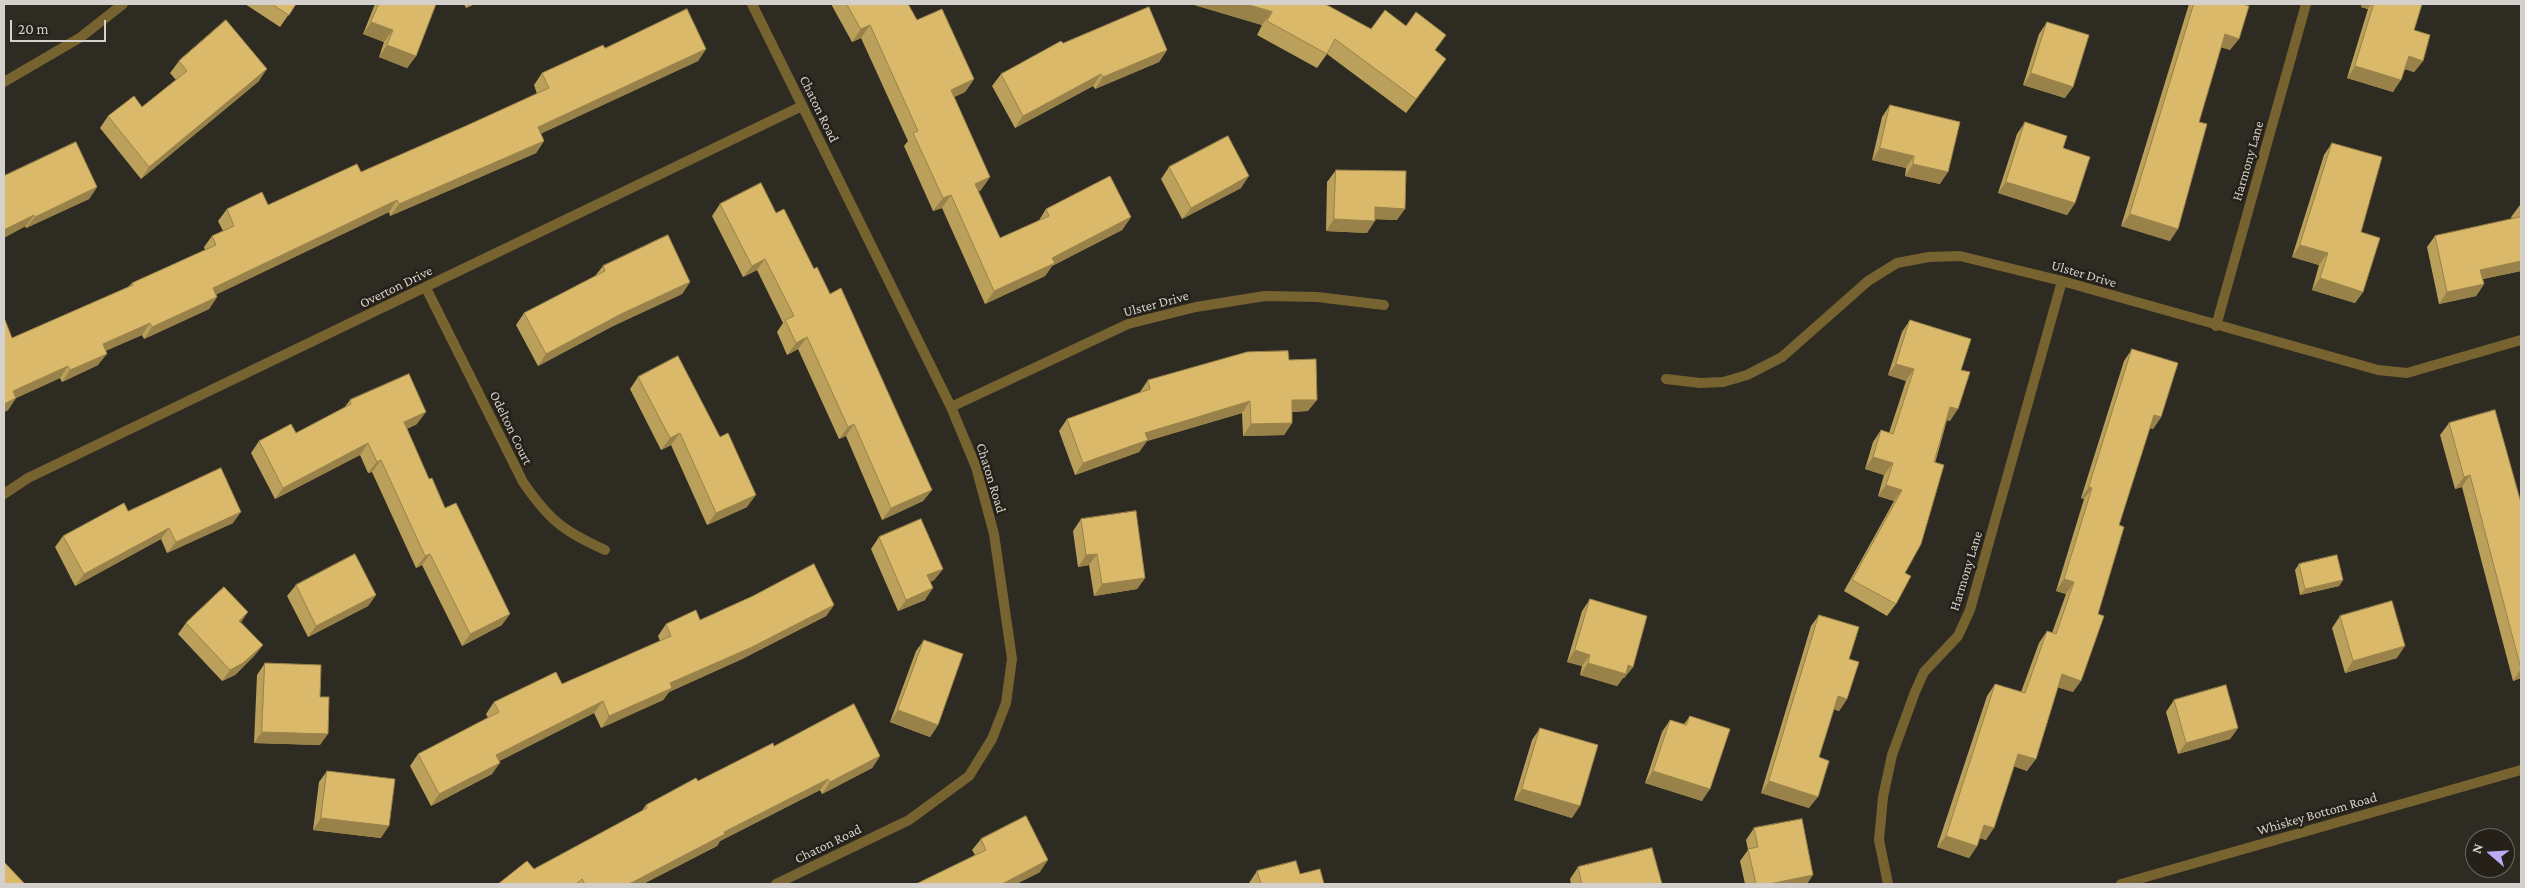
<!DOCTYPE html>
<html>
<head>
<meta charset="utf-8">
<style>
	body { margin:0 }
	#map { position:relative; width:2525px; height:888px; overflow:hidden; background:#2e2b22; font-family:"Crimson Pro",serif }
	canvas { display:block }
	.frame { position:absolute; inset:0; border:5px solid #d4d1cc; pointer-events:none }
	.north { position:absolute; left:2465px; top:828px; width:50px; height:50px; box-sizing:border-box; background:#252119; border:1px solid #6b6761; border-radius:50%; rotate:289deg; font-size:14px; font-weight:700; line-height:20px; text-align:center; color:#d4d1cc }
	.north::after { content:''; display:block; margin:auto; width:18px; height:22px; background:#bcaaf5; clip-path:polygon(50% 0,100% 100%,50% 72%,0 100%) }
	.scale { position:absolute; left:10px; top:20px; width:96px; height:22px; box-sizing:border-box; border:2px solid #d4d1cc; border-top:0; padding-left:6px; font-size:15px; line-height:18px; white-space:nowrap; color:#d4d1cc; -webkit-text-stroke:4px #252119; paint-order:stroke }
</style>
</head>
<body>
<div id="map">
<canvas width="2525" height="888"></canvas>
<div class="frame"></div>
<div class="north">N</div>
<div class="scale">20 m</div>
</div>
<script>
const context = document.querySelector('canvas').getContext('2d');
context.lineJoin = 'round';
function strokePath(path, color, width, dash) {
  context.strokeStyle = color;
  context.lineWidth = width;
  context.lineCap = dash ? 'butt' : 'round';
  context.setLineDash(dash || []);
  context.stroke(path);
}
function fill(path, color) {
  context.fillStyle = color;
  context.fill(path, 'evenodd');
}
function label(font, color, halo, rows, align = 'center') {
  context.font = font + ' "Crimson Pro",serif';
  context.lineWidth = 5;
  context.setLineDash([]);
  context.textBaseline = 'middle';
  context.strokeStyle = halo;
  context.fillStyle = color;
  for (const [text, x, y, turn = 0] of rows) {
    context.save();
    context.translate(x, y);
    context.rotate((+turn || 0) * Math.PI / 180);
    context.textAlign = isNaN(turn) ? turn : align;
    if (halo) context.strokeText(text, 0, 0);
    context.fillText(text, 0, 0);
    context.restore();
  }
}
const minor = new Path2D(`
	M 752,4 L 951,407 L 976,467 L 994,534 L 1012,659 L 1006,703 L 992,739 L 969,776 L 909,820 L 776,884
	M 4,82 L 81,37 L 123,4
	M 426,288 L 523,482 C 549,520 563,531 605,550
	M 2216,326 L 2306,4
	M 1666,379 L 1700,383 L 1723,382 L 1747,375 L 1782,357 L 1868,281 L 1897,263 L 1929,257 L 1960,256 L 2062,281 L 2378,370 L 2407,373 L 2521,340
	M 951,407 L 1128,324 L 1196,307 L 1265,296 L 1317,297 L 1384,305
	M 4,494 L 28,478 L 802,106
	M 1888,884 L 1879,840 L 1883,797 L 1892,755 L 1915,692 L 1924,672 L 1958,636 L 1970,610 L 2062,281`);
const tertiary = new Path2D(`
	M 2121,884 L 2521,770`);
const wall = new Path2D(`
	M 245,4 L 296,4 L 280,27 Z
	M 375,4 L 436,4 L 416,56 L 407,68 L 379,57 L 384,42 L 363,34 Z
	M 464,4 L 475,4 L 466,8 Z
	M 831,4 L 908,4 L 917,20 L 974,79 L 965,92 L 954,97 L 990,177 L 980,191 L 978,191 L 1000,238 L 1038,222 L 1046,209 L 1131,217 L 1122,230 L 1052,266 L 1045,276 L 985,304 L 942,208 L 933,211 L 904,146 L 908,141 L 861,38 L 852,42 Z
	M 1191,4 L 1325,4 L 1371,29 L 1435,51 L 1436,73 L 1406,113 L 1327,54 L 1317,68 L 1257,35 L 1262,25 Z
	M 2189,4 L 2242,4 L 2230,50 L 2221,47 L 2199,122 L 2170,241 L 2121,226 Z
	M 2362,4 L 2422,4 L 2414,30 L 2423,61 L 2414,72 L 2405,69 L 2393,92 L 2347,78 L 2368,9 L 2361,7 Z
	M 2047,22 L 2065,98 L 2023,85 L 2039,34 Z
	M 1063,43 L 1167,50 L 1159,62 L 1095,89 L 1093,86 L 1015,128 L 992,86 L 1001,74 Z
	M 605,48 L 706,49 L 698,61 L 540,134 L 544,141 L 536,153 L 390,216 L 389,212 L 216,294 L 217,297 L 209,309 L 144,339 L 142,335 L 105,351 L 98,365 L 62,382 L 60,378 L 16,398 L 8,410 L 4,412 L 4,320 L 12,338 L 128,287 L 132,283 L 205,250 L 204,247 L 212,236 L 223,231 L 218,221 L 227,209 L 268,205 L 361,172 L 468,125 L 537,94 L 534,85 L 542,73 Z
	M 179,61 L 259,81 L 141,179 L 100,128 L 108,116 L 142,107 L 176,80 L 170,73 Z
	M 1890,105 L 1940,184 L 1905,176 L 1906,168 L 1872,160 L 1882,117 Z
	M 2025,122 L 2063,148 L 2075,203 L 2067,215 L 1998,193 L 2017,134 Z
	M 2332,143 L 2361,232 L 2363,292 L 2355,303 L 2312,290 L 2319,265 L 2292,257 L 2324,155 Z
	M 1169,167 L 1241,188 L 1182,219 L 1161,179 Z
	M 1336,170 L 1397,220 L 1375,219 L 1367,233 L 1326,231 L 1327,182 Z
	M 4,176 L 97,187 L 89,199 L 26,228 Z
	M 720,204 L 776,213 L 830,294 L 932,490 L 923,501 L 882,520 L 846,436 L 839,439 L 798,349 L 787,355 L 777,332 L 783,323 L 757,270 L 743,277 L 712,216 Z
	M 2520,205 L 2521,205 L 2521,271 L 2483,279 L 2484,284 L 2476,296 L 2439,304 L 2427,247 L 2435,236 L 2512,219 L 2511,217 Z
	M 603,266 L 690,282 L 682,294 L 613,326 L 538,366 L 516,325 L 524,313 L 595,276 Z
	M 1910,320 L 1961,370 L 1950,421 L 1947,420 L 1896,604 L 1887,616 L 1844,591 L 1894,501 L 1878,496 L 1884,475 L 1865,469 L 1873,442 L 1881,430 L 1889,433 L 1906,381 L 1888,375 L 1902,332 Z
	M 2132,349 L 2161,417 L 2153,429 L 2150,428 L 2119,525 L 2073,692 L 2058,687 L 2027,771 L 2014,766 L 1986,840 L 1980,838 L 1977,846 L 1969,858 L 1937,847 L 1987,696 L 1995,684 L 2021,692 L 2039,643 L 2047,631 L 2052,633 L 2066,594 L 2056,591 L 2084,499 L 2081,498 L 2124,361 Z
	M 1289,360 L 1308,411 L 1292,412 L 1292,423 L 1284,435 L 1243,436 L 1242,413 L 1147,441 L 1139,452 L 1075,475 L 1059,431 L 1067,419 L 1140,392 L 1148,380 Z
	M 638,377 L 720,437 L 747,507 L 707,525 L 671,445 L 661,450 L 630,389 Z
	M 350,400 L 417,424 L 407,429 L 429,479 L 445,508 L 502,625 L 462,646 L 422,565 L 416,568 L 372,472 L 368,473 L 360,455 L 275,499 L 251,453 L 259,441 L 296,433 L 344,408 Z
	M 2449,423 L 2521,503 L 2521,678 L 2513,681 L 2462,487 L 2455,489 L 2440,435 Z
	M 128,511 L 233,523 L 167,553 L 161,539 L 75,586 L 55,547 L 63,536 Z
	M 1081,519 L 1145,578 L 1137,589 L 1094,596 L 1089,565 L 1078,567 L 1073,531 Z
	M 879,537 L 943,569 L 934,580 L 930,582 L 925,600 L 898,611 L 871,549 Z
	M 2299,564 L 2343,580 L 2339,586 L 2300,595 L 2295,570 Z
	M 296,585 L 376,595 L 368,606 L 308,637 L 287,596 Z
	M 1590,599 L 1633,667 L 1624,678 L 1623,678 L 1617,686 L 1580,675 L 1582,666 L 1567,662 L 1582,611 Z
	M 834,605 L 826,616 L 742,659 L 669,692 L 663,700 L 601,728 L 594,713 L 499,761 L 492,774 L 431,806 L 410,766 L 418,754 L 488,718 L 486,714 L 494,702 L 562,684 L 660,641 L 658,636 L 666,624 Z
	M 1819,615 L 1849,659 L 1847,699 L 1839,711 L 1834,709 L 1819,757 L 1809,808 L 1761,793 L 1811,626 Z
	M 2340,616 L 2397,658 L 2345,673 L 2332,628 Z
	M 241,622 L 263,645 L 254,656 L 235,675 L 222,681 L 178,634 L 186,623 Z
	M 924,640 L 938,725 L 930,737 L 890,722 L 916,651 Z
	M 265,663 L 320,697 L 320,745 L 254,743 L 257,675 Z
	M 2174,700 L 2238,728 L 2230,739 L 2178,754 L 2166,712 Z
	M 1690,716 L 1702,801 L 1645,783 L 1662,732 L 1670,720 L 1684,724 Z
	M 1540,728 L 1572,818 L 1514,800 L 1532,740 Z
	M 774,746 L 880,756 L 872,768 L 822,794 L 820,790 L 720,841 L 717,846 L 643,884 L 498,884 L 534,869 L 641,812 L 646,805 L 698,781 Z
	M 327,771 L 381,838 L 313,830 L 319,782 Z
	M 1754,828 L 1807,884 L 1745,884 L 1740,861 L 1748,850 L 1746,840 Z
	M 981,839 L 1040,872 L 1016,884 L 916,884 L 975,855 L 972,850 Z
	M 1578,867 L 1662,884 L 1571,884 L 1570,879 Z
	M 1257,871 L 1300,874 L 1324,884 L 1249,884 L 1249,883 Z`);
const shadedWall = new Path2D(`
	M 469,4 L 475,4 L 466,8 Z
	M 1191,4 L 1246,4 L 1272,12 L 1262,25 Z
	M 2363,4 L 2372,4 L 2368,9 L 2361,7 Z
	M 371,22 L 393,30 L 384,42 L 363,34 Z
	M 870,25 L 861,38 L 852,42 L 861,29 Z
	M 2225,34 L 2239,39 L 2230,50 L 2217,46 Z
	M 387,45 L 416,56 L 407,68 L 379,57 Z
	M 706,49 L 698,61 L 529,139 L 538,127 Z
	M 1167,50 L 1159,62 L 1095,89 L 1103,77 Z
	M 2409,56 L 2423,61 L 2414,72 L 2401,68 Z
	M 1446,59 L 1436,73 L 1406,113 L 1416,99 Z
	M 2355,66 L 2401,80 L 2393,92 L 2347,78 Z
	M 267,69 L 259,81 L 141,179 L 149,167 Z
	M 2031,73 L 2073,87 L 2065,98 L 2023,85 Z
	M 1101,74 L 1093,86 L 1015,128 L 1023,116 Z
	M 974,79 L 965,92 L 942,103 L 951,90 Z
	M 544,141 L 536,153 L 390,216 L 399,204 Z
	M 1880,148 L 1914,156 L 1906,168 L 1872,160 Z
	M 1913,164 L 1948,172 L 1940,184 L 1905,176 Z
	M 1249,176 L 1241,188 L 1182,219 L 1191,208 Z
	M 990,177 L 980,191 L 966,197 L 975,184 Z
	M 2006,182 L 2075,203 L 2067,215 L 1998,193 Z
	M 97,187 L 89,199 L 26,228 L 35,217 Z
	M 951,195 L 942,208 L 933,211 L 943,198 Z
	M 397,200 L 389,212 L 205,300 L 213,288 Z
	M 1375,207 L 1405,209 L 1397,220 L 1367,219 Z
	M 2130,214 L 2178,229 L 2170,241 L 2121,226 Z
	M 34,215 L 26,226 L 4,238 L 4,230 Z
	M 1131,217 L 1122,230 L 1052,266 L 1045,276 L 985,304 L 994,291 L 1052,258 Z
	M 1334,219 L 1375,221 L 1367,233 L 1326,231 Z
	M 2300,245 L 2328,253 L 2319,265 L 2292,257 Z
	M 765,259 L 757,270 L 743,277 L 752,266 Z
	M 2521,261 L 2521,271 L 2472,281 L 2480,270 Z
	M 2320,278 L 2363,292 L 2355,303 L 2312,290 Z
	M 690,282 L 682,294 L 613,326 L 538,366 L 546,354 L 621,314 Z
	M 2484,284 L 2476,296 L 2439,304 L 2447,292 Z
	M 217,297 L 209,309 L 144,339 L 152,327 Z
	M 150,323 L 142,335 L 94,356 L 103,344 Z
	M 807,337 L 798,349 L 787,355 L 796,343 Z
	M 107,354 L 98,365 L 62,382 L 70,370 Z
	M 1896,364 L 1914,369 L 1906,381 L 1888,375 Z
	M 68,366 L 60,378 L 5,403 L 13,391 Z
	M 16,398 L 8,410 L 4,412 L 4,404 Z
	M 1292,400 L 1317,400 L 1308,411 L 1283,412 Z
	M 1250,401 L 1242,413 L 1147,441 L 1139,452 L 1075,475 L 1083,463 L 1145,433 Z
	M 1950,407 L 1958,409 L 1950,421 L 1942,419 Z
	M 426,412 L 417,424 L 395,434 L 404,422 Z
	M 2154,415 L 2161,417 L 2153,429 L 2146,427 Z
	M 1292,423 L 1284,435 L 1243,436 L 1251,424 Z
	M 854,424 L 846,436 L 839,439 L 848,427 Z
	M 680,433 L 671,445 L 661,450 L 670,438 Z
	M 368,443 L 360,455 L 275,499 L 283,488 Z
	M 1873,457 L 1893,463 L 1884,475 L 1865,469 Z
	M 381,460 L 372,472 L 368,473 L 377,462 Z
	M 2470,475 L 2462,487 L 2455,489 L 2464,477 Z
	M 1886,485 L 1902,490 L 1894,501 L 1878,496 Z
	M 2089,487 L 2092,488 L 2084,499 L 2081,498 Z
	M 932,490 L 923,501 L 882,520 L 891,508 Z
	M 756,495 L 747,507 L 707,525 L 716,513 Z
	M 241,512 L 233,523 L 167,553 L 176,542 Z
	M 169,528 L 161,539 L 75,586 L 84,574 Z
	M 430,554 L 422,565 L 416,568 L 425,556 Z
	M 1097,554 L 1089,565 L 1078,567 L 1086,555 Z
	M 943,569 L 934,580 L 919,587 L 927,575 Z
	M 1145,578 L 1137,589 L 1094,596 L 1102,584 Z
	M 2064,579 L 2074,582 L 2066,594 L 2056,591 Z
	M 2343,580 L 2339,586 L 2300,595 L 2305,589 Z
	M 933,588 L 925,600 L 898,611 L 906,600 Z
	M 376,595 L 368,606 L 308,637 L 316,626 Z
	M 834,605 L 826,616 L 742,659 L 669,692 L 663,700 L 601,728 L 609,716 L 670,683 Z
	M 248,612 L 240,624 L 239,621 Z
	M 510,614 L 502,625 L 462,646 L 470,634 Z
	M 263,645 L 254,656 L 235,675 L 222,681 L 230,670 Z
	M 2405,646 L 2397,658 L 2345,673 L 2353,661 Z
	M 1575,650 L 1590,655 L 1582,666 L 1567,662 Z
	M 1588,663 L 1628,665 L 1633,667 L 1624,678 L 1623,678 L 1617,686 L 1580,675 Z
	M 2521,669 L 2521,678 L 2513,681 Z
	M 2062,674 L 2081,681 L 2073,692 L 2053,686 Z
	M 1838,696 L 1847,699 L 1839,711 L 1829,708 Z
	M 603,701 L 594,713 L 488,767 L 496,755 Z
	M 898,710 L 938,725 L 930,737 L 890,722 Z
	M 2238,728 L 2230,739 L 2178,754 L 2186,743 Z
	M 262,732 L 328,734 L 320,745 L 254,743 Z
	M 2018,754 L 2036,759 L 2027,771 L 2010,765 Z
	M 880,756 L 872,768 L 822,794 L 830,782 Z
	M 500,763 L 492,774 L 431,806 L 439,794 Z
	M 1653,771 L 1710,789 L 1702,801 L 1645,783 Z
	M 828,779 L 820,790 L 720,841 L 717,846 L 643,884 L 629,884 L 724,832 Z
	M 1769,781 L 1818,797 L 1809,808 L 1761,793 Z
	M 1522,789 L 1580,806 L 1572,818 L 1514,800 Z
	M 321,818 L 389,826 L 381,838 L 313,830 Z
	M 1984,825 L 1994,828 L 1986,840 L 1975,837 Z
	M 1946,836 L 1977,846 L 1969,858 L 1937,847 Z
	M 1048,860 L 1040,872 L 1016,884 L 1002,884 Z
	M 1813,875 L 1807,884 L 1769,884 Z`);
const building = new Path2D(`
	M 272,4 L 296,4 L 289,15 Z
	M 379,4 L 436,4 L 416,56 L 387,45 L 393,30 L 371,22 Z
	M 847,4 L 908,4 L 917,20 L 942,9 L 974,79 L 951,90 L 990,177 L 975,184 L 1000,238 L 1049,216 L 1046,209 L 1110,176 L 1131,217 L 1052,258 L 1055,263 L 994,291 L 951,195 L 943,198 L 913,133 L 918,131 L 870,25 L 861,29 Z
	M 1246,4 L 1325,4 L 1371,29 L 1385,10 L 1406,26 L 1416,12 L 1446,35 L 1435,50 L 1446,59 L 1416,99 L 1335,39 L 1327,54 L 1267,21 L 1272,12 Z
	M 2194,4 L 2242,4 L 2249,6 L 2239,39 L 2225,34 L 2199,122 L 2207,124 L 2178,229 L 2130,214 Z
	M 2374,4 L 2422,4 L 2414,30 L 2430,35 L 2423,61 L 2409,56 L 2401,80 L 2355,66 Z
	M 1149,7 L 1167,50 L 1103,77 L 1101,74 L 1023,116 L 1001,74 L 1061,41 L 1063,43 Z
	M 687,9 L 706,49 L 538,127 L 544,141 L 399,204 L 397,200 L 213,288 L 217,297 L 152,327 L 150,323 L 103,344 L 107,354 L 70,370 L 68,366 L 13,391 L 16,398 L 4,404 L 4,320 L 5,320 L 12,338 L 133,285 L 132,283 L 216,245 L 212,236 L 234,226 L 227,209 L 262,192 L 268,205 L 357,164 L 361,172 L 468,125 L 549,88 L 542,73 L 603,45 L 605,48 Z
	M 226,20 L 267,69 L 149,167 L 108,116 L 134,96 L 142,107 L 187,71 L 179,61 Z
	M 2047,22 L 2089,35 L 2073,87 L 2031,73 Z
	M 1890,105 L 1960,122 L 1948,172 L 1913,164 L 1914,156 L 1880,148 Z
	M 2025,122 L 2067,136 L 2063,148 L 2090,157 L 2075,203 L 2006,182 Z
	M 1228,136 L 1249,176 L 1191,208 L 1169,167 Z
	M 76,142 L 97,187 L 35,217 L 34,215 L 4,230 L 4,176 Z
	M 2332,143 L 2382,157 L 2361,232 L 2380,238 L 2363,292 L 2320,278 L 2328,253 L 2300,245 Z
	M 1336,170 L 1406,171 L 1405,209 L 1375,207 L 1375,221 L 1334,219 Z
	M 761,183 L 776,213 L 784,209 L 814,269 L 817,267 L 830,294 L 841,288 L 932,490 L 891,508 L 854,424 L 848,427 L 807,337 L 796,343 L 785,320 L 794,316 L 765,259 L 752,266 L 720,204 Z
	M 2521,217 L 2521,261 L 2480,270 L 2484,284 L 2447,292 L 2435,236 Z
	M 668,235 L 690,282 L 621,314 L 546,354 L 524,313 L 605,271 L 603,266 Z
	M 1910,320 L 1971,339 L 1961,370 L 1970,372 L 1958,409 L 1950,407 L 1934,462 L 1944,465 L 1921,544 L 1905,573 L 1911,576 L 1896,604 L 1852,580 L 1902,490 L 1886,485 L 1893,463 L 1873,457 L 1881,430 L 1893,434 L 1914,369 L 1896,364 Z
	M 2132,349 L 2178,363 L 2161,417 L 2154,415 L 2119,525 L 2124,527 L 2098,614 L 2104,616 L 2081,681 L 2062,674 L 2036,759 L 2018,754 L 1994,828 L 1984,825 L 1977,846 L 1946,836 L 1995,684 L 2025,693 L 2047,631 L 2056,634 L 2074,582 L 2064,579 L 2092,488 L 2089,487 Z
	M 1288,351 L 1289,360 L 1316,359 L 1317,400 L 1292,400 L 1292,423 L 1251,424 L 1250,401 L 1145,433 L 1148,440 L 1083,463 L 1067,419 L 1150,389 L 1148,380 L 1247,352 Z
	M 678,356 L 720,437 L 728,433 L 756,495 L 716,513 L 680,433 L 670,438 L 638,377 Z
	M 409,374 L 426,412 L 404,422 L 429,479 L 432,478 L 445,508 L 456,503 L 510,614 L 470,634 L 430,554 L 425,556 L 381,460 L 377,462 L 368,443 L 283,488 L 259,441 L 291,424 L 296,433 L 351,404 L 350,400 Z
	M 2495,410 L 2521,503 L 2521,669 L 2470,475 L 2464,477 L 2449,423 Z
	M 221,468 L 241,512 L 176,542 L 169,528 L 84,574 L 63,536 L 124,503 L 128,511 Z
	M 1136,511 L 1145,578 L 1102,584 L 1097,554 L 1086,555 L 1081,519 Z
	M 921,519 L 943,569 L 927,575 L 933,588 L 906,600 L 879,537 Z
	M 355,554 L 376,595 L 316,626 L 296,585 Z
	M 2337,555 L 2343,580 L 2305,589 L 2299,564 Z
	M 814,564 L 834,605 L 750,648 L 670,683 L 672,688 L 609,716 L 603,701 L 496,755 L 500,763 L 439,794 L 418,754 L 499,712 L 494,702 L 556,672 L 562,684 L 671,636 L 666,624 L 696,610 L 700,620 L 753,596 Z
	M 224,587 L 248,612 L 239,621 L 263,645 L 243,663 L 230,670 L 186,623 Z
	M 1590,599 L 1647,616 L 1633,667 L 1628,665 L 1626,674 L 1588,663 L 1590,655 L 1575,650 Z
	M 2392,601 L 2405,646 L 2353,661 L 2340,616 Z
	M 1819,615 L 1859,627 L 1849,659 L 1859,662 L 1847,699 L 1838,696 L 1819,757 L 1829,761 L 1818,797 L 1769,781 Z
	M 924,640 L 963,654 L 938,725 L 898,710 Z
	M 265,663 L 321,665 L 320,697 L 329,697 L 328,734 L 262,732 Z
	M 2226,685 L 2238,728 L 2186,743 L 2174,700 Z
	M 854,704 L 880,756 L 830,782 L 828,779 L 724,832 L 725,834 L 629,884 L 585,884 L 582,879 L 576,884 L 498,884 L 527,861 L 534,869 L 647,808 L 646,805 L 696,778 L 698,781 L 773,743 L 774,746 Z
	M 1690,716 L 1730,729 L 1710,789 L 1653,771 L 1670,720 L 1686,725 Z
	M 1540,728 L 1598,745 L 1580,806 L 1522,789 Z
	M 327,771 L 395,779 L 389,826 L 321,818 Z
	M 1026,816 L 1048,860 L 1002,884 L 916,884 L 986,850 L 981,839 Z
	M 1802,819 L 1813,875 L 1769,884 L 1756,884 L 1748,849 L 1758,847 L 1754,828 Z
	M 1652,848 L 1662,884 L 1582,884 L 1578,867 Z
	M 1296,861 L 1300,874 L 1320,869 L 1324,884 L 1261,884 L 1257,871 Z
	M 4,862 L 25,884 L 4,884 Z`);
const streetNames = [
	["Chaton Road",819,109,64],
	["Harmony Lane",2248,161,-74],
	["Ulster Drive",2084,274,16],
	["Overton Drive",396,287,-26],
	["Ulster Drive",1156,304,-15],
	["Odelton Court",511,428,64],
	["Chaton Road",991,478,73],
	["Harmony Lane",1966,571,-73],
	["Whiskey Bottom Road",2317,814,-16],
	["Chaton Road",828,844,-26]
];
strokePath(minor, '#77632f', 10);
strokePath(tertiary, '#77632f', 10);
fill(wall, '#bba05b');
fill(shadedWall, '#99824a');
fill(building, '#daba6a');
strokePath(building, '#99824a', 1);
label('14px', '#d4d1cc', '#252119', streetNames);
</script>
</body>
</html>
